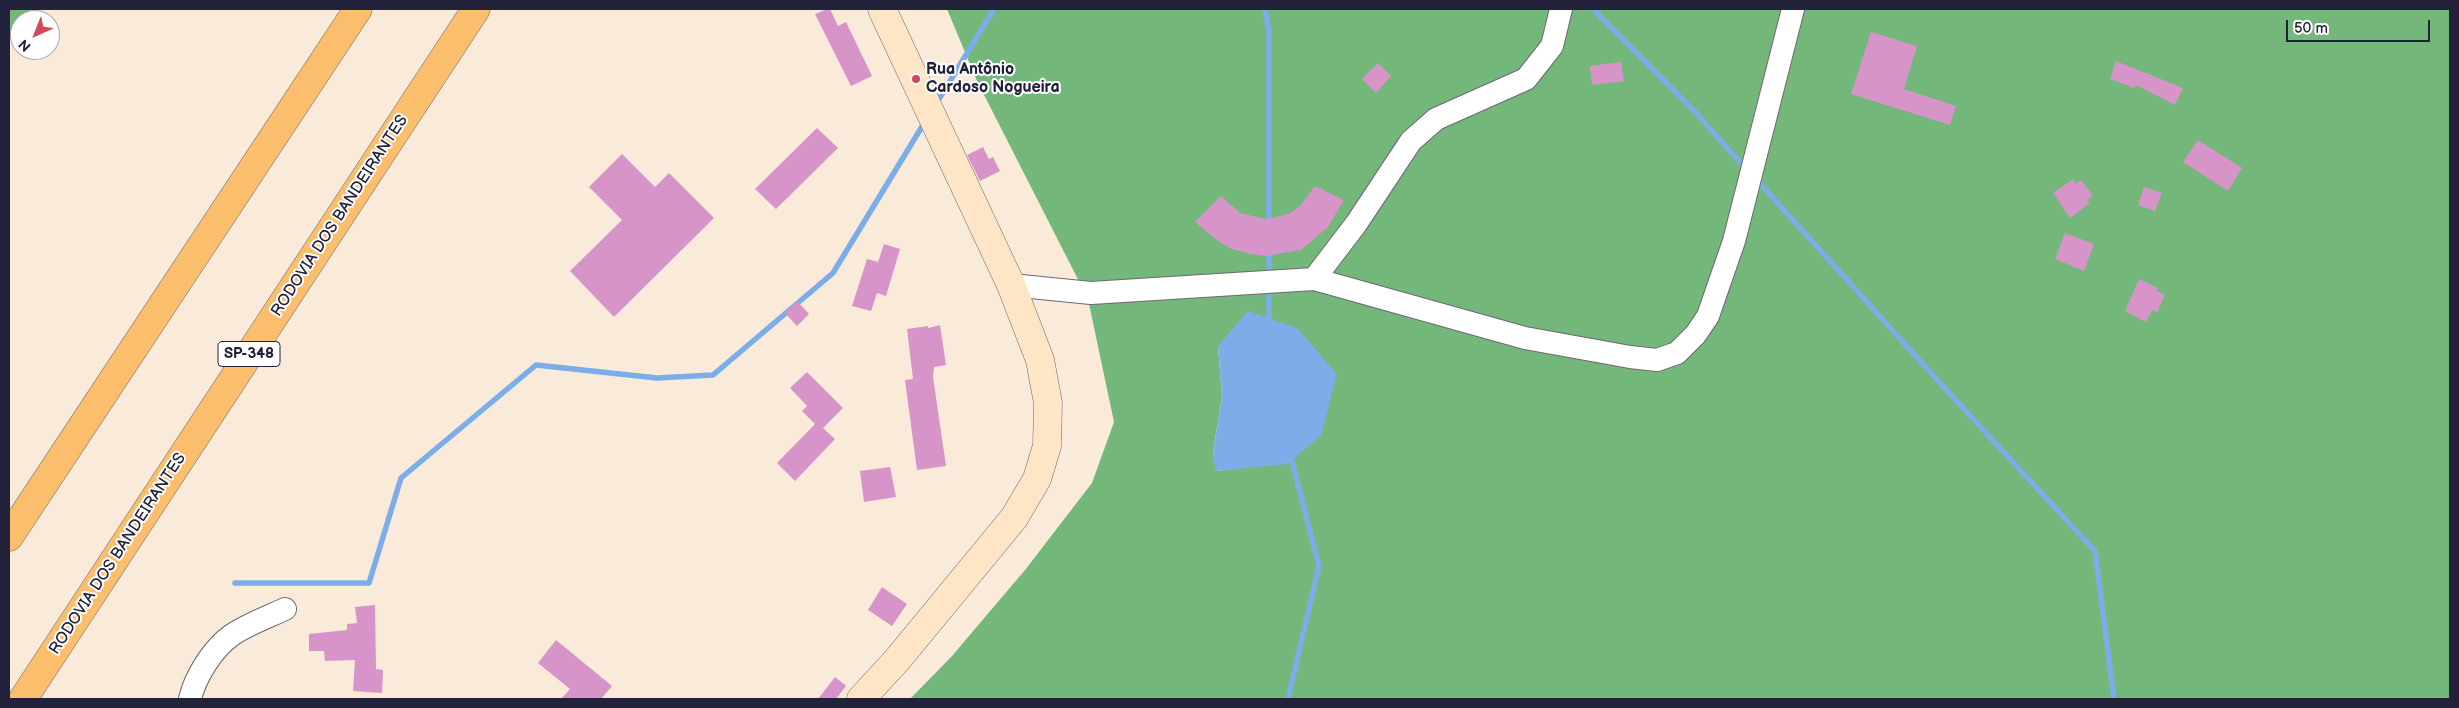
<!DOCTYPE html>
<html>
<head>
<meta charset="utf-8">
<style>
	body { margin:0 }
	#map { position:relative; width:2459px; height:708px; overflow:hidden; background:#f9ead9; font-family:"Balsamiq Sans",sans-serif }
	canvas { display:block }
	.frame { position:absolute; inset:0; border:10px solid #22223b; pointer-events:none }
	.north { position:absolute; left:10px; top:10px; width:50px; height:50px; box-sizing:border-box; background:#fff; border:1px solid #a7a7b1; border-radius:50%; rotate:224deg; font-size:14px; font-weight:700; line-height:20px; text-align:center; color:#22223b }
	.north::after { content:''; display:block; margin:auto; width:18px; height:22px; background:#d1495b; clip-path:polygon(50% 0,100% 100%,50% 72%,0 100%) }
	.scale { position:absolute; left:2286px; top:20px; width:144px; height:22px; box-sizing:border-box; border:2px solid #22223b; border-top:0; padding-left:6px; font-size:15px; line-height:18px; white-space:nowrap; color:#22223b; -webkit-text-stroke:4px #fff; paint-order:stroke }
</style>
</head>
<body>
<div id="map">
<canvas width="2459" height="708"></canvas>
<div class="frame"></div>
<div class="north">N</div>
<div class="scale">50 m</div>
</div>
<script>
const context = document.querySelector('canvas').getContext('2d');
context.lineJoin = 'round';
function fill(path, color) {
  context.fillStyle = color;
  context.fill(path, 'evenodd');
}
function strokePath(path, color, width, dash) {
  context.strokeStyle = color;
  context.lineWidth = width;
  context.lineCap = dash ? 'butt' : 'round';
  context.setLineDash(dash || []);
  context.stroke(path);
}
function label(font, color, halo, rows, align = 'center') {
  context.font = font + ' "Balsamiq Sans",sans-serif';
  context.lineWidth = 4;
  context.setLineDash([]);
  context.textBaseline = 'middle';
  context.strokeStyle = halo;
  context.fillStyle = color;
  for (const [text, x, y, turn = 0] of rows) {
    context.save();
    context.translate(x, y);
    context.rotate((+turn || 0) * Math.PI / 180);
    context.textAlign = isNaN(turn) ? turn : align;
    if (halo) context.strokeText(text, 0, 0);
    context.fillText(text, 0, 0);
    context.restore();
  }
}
const forest = new Path2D(`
	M 9,9 L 31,9 L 23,20 L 20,20 L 20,25 L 9,41 Z
	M 947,9 L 2450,9 L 2450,699 L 910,699 L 952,656 L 1025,570 L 1092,483 L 1114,422 L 1088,299 L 977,81 ZM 1218,346 L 1244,467 L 1217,471 L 1213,452 L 1222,397 Z`);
const water = new Path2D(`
	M 1248,311 L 1297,328 L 1337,374 L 1321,436 L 1287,464 L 1216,471 L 1213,452 L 1222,397 L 1218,346 Z`);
const stream = new Path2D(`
	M 1265,9 L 1269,32 L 1269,225
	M 1593,9 L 1696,113 L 1746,169
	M 936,104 L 994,9
	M 1756,179 L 1940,383 L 2095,551 L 2114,699
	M 1269,277 L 1269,249
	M 1269,325 L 1269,286
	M 235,583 L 369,583 L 401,478 L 536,365 L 657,378 L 713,375 L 833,273 L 926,120
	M 1288,699 L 1319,566 L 1290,454`);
const building = new Path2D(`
	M 827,9 L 830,9 L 838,26 L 846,22 L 872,76 L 851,86 L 815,14 Z
	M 1871,32 L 1917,46 L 1904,89 L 1956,106 L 1950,125 L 1851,94 Z
	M 2116,61 L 2183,88 L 2175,105 L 2136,85 L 2134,88 L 2110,79 Z
	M 1621,62 L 1624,81 L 1592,85 L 1590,66 Z
	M 1378,63 L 1391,76 L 1376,93 L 1362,79 Z
	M 817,128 L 838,148 L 776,209 L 755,189 Z
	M 2198,140 L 2242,168 L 2228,191 L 2183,162 Z
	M 983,147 L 989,159 L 993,157 L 1000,171 L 980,181 L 967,155 Z
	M 622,154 L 655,187 L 669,173 L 714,218 L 614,317 L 570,271 L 622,220 L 589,187 Z
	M 2073,179 L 2076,184 L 2081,180 L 2093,196 L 2087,200 L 2090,203 L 2070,218 L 2053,193 Z
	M 1315,186 L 1344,200 L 1328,227 L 1301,250 L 1266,256 L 1250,254 L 1232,249 L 1218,241 L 1195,222 L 1221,196 L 1240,213 L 1265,219 L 1277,217 L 1290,213 L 1300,206 Z
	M 2144,187 L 2162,193 L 2155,211 L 2138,205 Z
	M 2065,233 L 2094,244 L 2084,271 L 2055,259 Z
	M 884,244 L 900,249 L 886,296 L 877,293 L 871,311 L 852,306 L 867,259 L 878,262 Z
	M 2139,279 L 2158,288 L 2157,291 L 2165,295 L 2157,312 L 2152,310 L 2146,322 L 2125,311 Z
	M 797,301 L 809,314 L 797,326 L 785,313 Z
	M 940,325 L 946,365 L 934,367 L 933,377 L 946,466 L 917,470 L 905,380 L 913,379 L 907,329 L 928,326 L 928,328 Z
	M 807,372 L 843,408 L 823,428 L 835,439 L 795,481 L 777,463 L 815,424 L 802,411 L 807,406 L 790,388 Z
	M 890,467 L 896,497 L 864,502 L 860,471 Z
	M 882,587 L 907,604 L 892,626 L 868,610 Z
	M 375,605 L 376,669 L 383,670 L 382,693 L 353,691 L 355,660 L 325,661 L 324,651 L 309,651 L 309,634 L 347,630 L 347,624 L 357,623 L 355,607 Z
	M 556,640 L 612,686 L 601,699 L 561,699 L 570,689 L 538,663 Z
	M 835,677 L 846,686 L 836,699 L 818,699 Z`);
const minor = new Path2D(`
	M 1314,279 L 1356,224 L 1411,141 L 1436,119 L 1526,79 L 1552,46 L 1561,9
	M 1011,285 L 1091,293 L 1314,279 L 1525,338 L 1630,357 L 1657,360 L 1677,353 L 1696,334 L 1708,316 L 1734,241 L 1793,9
	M 190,699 C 195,677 213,648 232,635 C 248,624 268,617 285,609`);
const secondary = new Path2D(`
	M 861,699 L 897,660 L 1014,518 L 1037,479 L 1047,446 L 1048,403 L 1040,360 L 1011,285 L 882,9`);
const motorway = new Path2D(`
	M 9,537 L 358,9
	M 23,699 L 476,9`);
const markers = [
	[916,79,5,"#d1495b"]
];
const shields = [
	[249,354,62]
];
const shieldNames = [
	["SP-348",249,354]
];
const poiNames = [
	["Rua Antônio",926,70],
	["Cardoso Nogueira",926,88]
];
const streetNames = [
	["RODOVIA DOS BANDEIRANTES",340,216,-57],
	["RODOVIA DOS BANDEIRANTES",118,554,-57]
];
fill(forest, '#74b77b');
fill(water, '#7cade8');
strokePath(stream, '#7cade8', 5.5);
fill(building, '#d694c8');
strokePath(minor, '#6d6872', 24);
strokePath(secondary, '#6d6872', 29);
strokePath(motorway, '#6d6872', 29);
strokePath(minor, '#fff', 22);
strokePath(secondary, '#fde5c5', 28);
strokePath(motorway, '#fabe6d', 28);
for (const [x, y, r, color] of markers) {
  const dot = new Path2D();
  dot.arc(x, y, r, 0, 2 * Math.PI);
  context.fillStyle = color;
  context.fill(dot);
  strokePath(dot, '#fff', 2);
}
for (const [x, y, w] of shields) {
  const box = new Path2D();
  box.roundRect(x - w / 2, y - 12.5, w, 25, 4);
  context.fillStyle = '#fff';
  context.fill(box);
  strokePath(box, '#22223b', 1);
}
label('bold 15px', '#22223b', null, shieldNames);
label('bold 16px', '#22223b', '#fff', poiNames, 'left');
label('16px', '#22223b', '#fff', streetNames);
</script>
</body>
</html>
